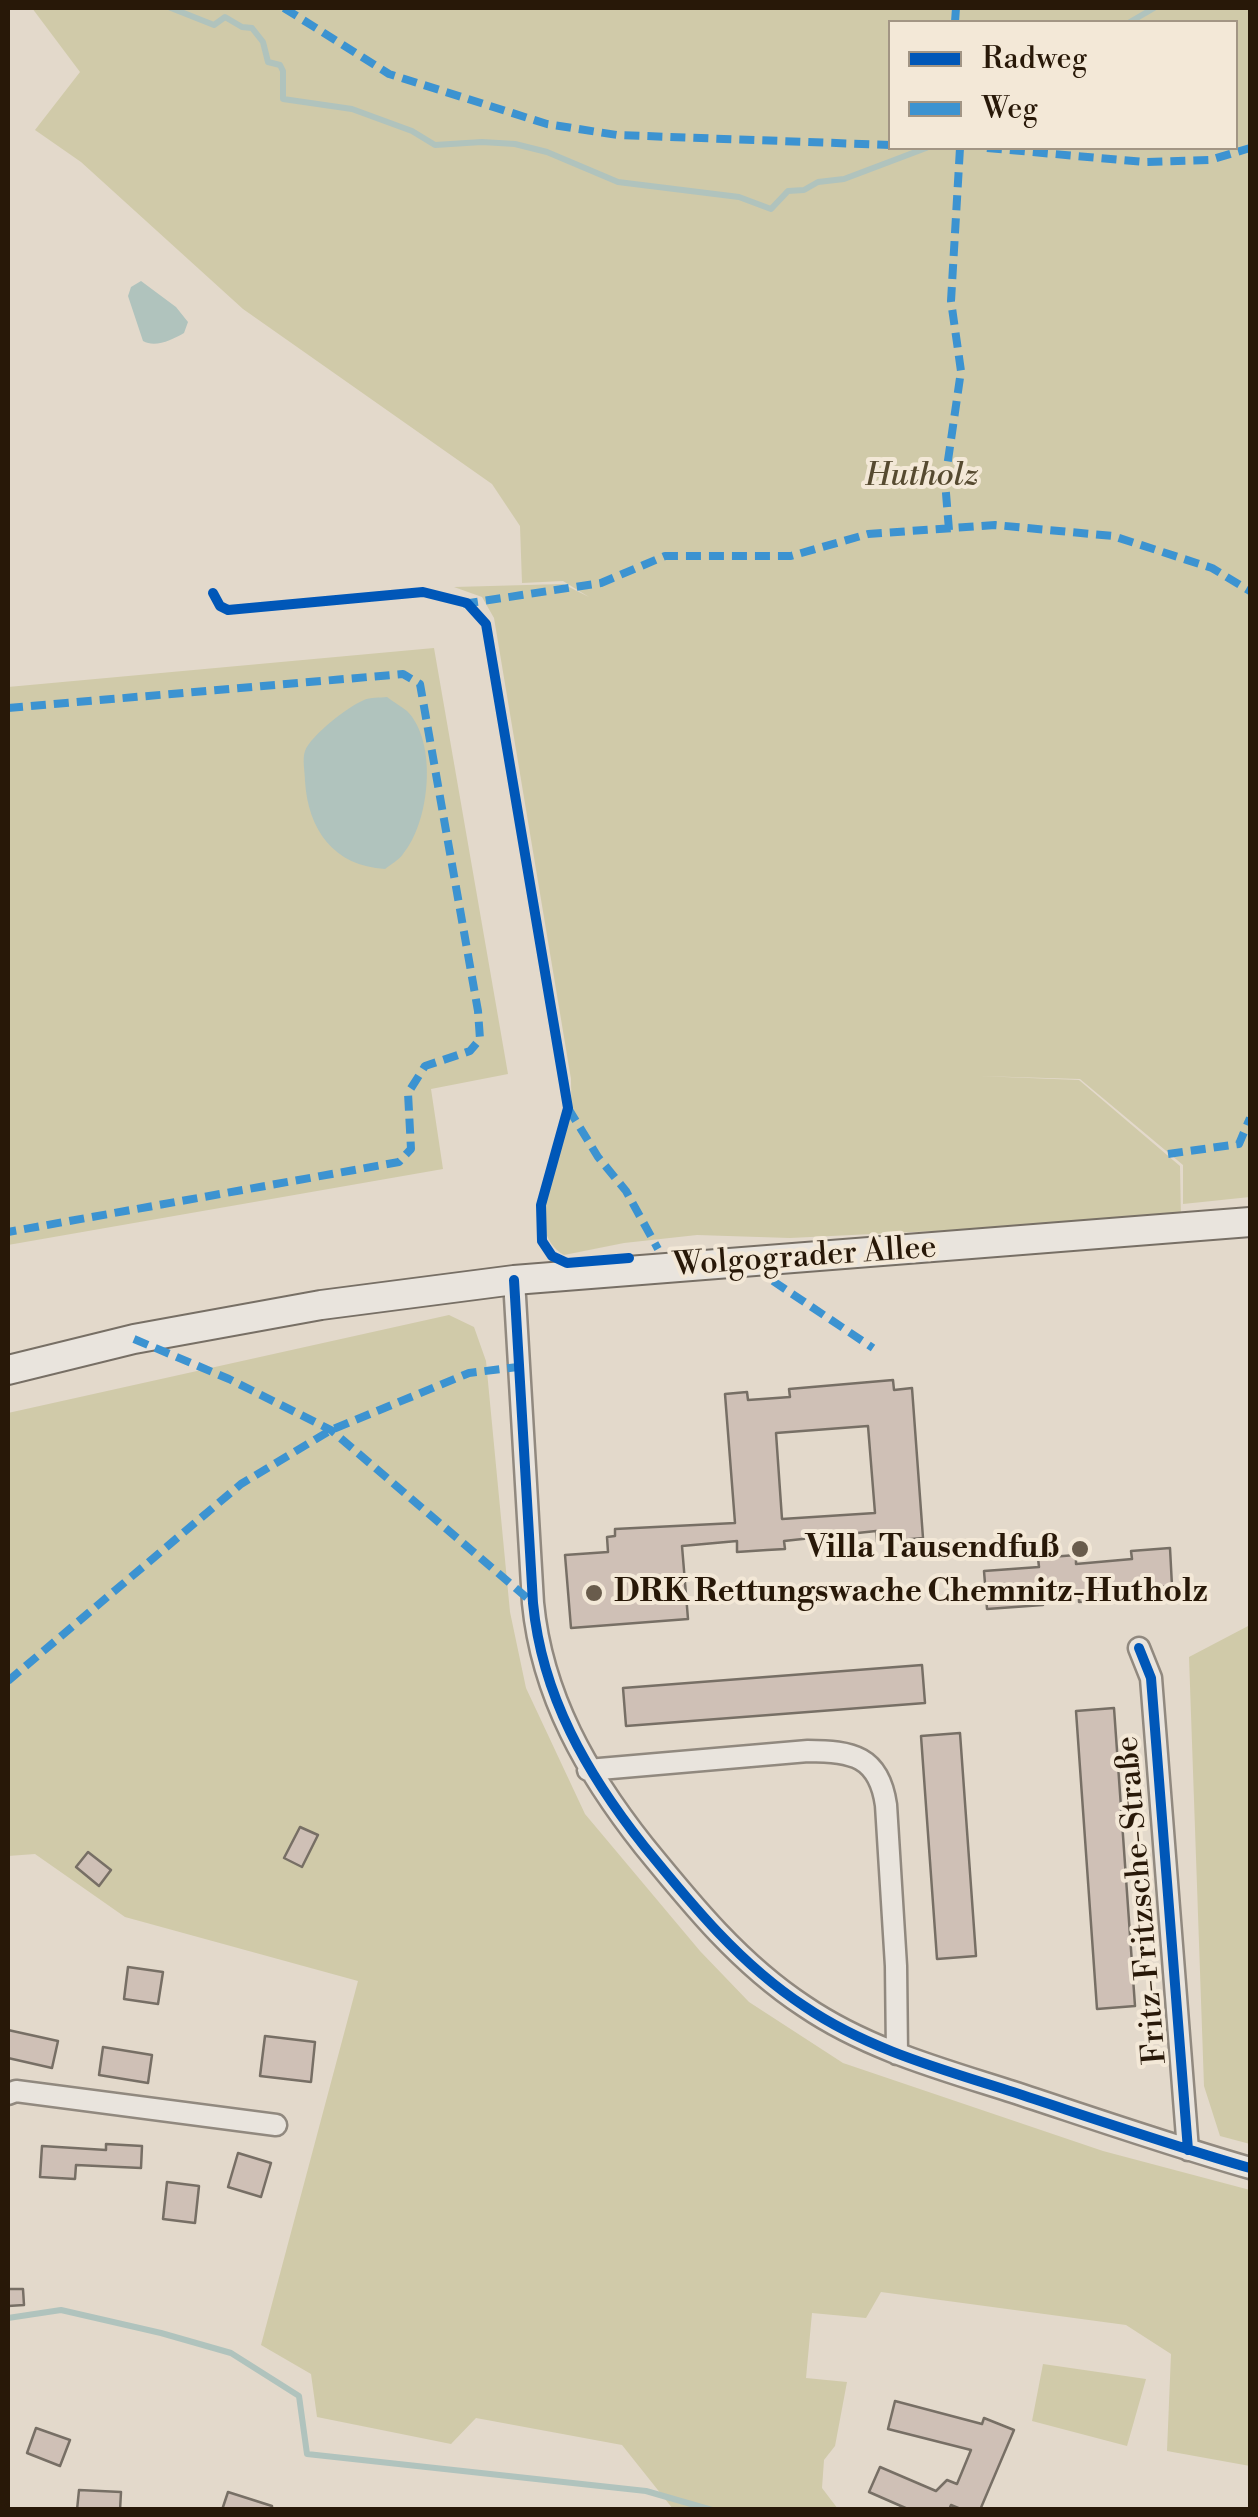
<!DOCTYPE html>
<html>
<head>
<meta charset="utf-8">
<style>
	body { margin:0 }
	#map { position:relative; width:1258px; height:2517px; overflow:hidden; background:#e3d9cb; font-family:"Libre Bodoni",serif }
	canvas { display:block }
	.frame { position:absolute; inset:0; border:10px solid #281808; pointer-events:none }
	.legend { position:absolute; left:888px; top:20px; width:350px; height:130px; box-sizing:border-box; background:#f3e8d7; border:2px solid #a29584; margin:0; padding:12px 18px; list-style:none; font-size:30px; color:#281808 }
	.legend li { display:flex; align-items:center; gap:20px; height:50px }
	.legend b { width:50px; border:2px solid #a29584 }
</style>
</head>
<body>
<div id="map">
<canvas width="1258" height="2517"></canvas>
<div class="frame"></div>
<ul class="legend">
<li><b style="height:12px;background:#0057b8"></b>Radweg</li>
<li><b style="height:12px;background:#3c93d1"></b>Weg</li>
</ul>
</div>
<script>
const context = document.querySelector('canvas').getContext('2d');
context.lineJoin = 'round';
function fill(path, color) {
  context.fillStyle = color;
  context.fill(path, 'evenodd');
}
function strokePath(path, color, width, dash) {
  context.strokeStyle = color;
  context.lineWidth = width;
  context.lineCap = dash ? 'butt' : 'round';
  context.setLineDash(dash || []);
  context.stroke(path);
}
function label(font, color, halo, rows, align = 'center') {
  context.font = font + ' "Libre Bodoni",serif';
  context.lineWidth = 8;
  context.setLineDash([]);
  context.textBaseline = 'middle';
  context.strokeStyle = halo;
  context.fillStyle = color;
  for (const [text, x, y, turn = 0] of rows) {
    context.save();
    context.translate(x, y);
    context.rotate((+turn || 0) * Math.PI / 180);
    context.textAlign = isNaN(turn) ? turn : align;
    if (halo) context.strokeText(text, 0, 0);
    context.fillText(text, 0, 0);
    context.restore();
  }
}
const green = new Path2D(`
	M 32,8 L 1250,8 L 1250,1197 L 1183,1204 L 1183,1165 L 1080,1079 L 979,1076 L 1079,1080 L 1180,1166 L 1181,1219 L 790,1238 L 697,1235 L 624,1243 L 564,1255 C 519,1229 562,1150 570,1110 C 572,1100 571,1089 571,1079 L 494,618 L 482,597 L 454,587 L 563,584 L 589,597 L 563,581 L 522,583 L 520,526 L 492,484 L 243,309 L 81,162 L 35,130 L 80,72 ZM 890,22 L 1236,22 L 1236,148 L 890,148 Z
	M 434,648 L 508,1074 L 431,1089 L 443,1169 L 8,1245 L 8,687 Z
	M 449,1315 L 474,1327 L 486,1361 L 510,1612 L 526,1688 L 585,1814 L 700,1951 L 749,2002 L 843,2063 L 1103,2151 L 1250,2190 L 1250,2466 L 1167,2451 L 1171,2354 L 1126,2325 L 881,2292 L 866,2318 L 812,2313 L 806,2378 L 847,2382 L 835,2446 L 824,2460 L 822,2488 L 838,2509 L 673,2509 L 622,2445 L 476,2418 L 451,2444 L 317,2417 L 311,2374 L 261,2345 L 358,1981 L 125,1917 L 35,1854 L 8,1856 L 8,1413 Z
	M 1250,1625 L 1250,2144 L 1220,2136 L 1204,2086 L 1189,1657 Z
	M 1043,2364 L 1146,2379 L 1127,2446 L 1032,2421 Z`);
const water = new Path2D(`
	M 141,281 L 176,307 L 188,322 L 184,333 C 172,340 155,348 143,341 L 128,296 L 131,287 Z
	M 387,697 C 393,702 401,706 407,711 C 438,742 430,822 403,854 C 399,860 391,864 385,869 C 334,866 308,830 305,781 C 305,772 302,759 305,751 C 311,735 349,706 364,700 C 370,697 380,698 387,697 Z`);
const stream = new Path2D(`
	M 171,8 L 214,25 L 225,17 L 242,27 L 252,28 L 263,42 L 268,62 L 280,65 L 283,71 L 283,99 L 352,109 L 412,131 L 435,145 L 482,142 L 515,144 L 547,152 L 618,182 L 739,197 L 771,209 L 788,191 L 804,190 L 818,182 L 844,179 L 926,148
	M 1130,22 L 1154,8
	M 8,2318 L 61,2310 L 161,2333 L 231,2353 L 299,2396 L 307,2454 L 646,2491 L 712,2510`);
const building = new Path2D(`
	M 893,1380 L 894,1390 L 912,1388 L 923,1538 L 877,1542 L 876,1531 L 784,1541 L 785,1549 L 767,1550 L 737,1552 L 737,1541 L 682,1546 L 688,1619 L 571,1628 L 565,1555 L 608,1552 L 607,1537 L 615,1536 L 615,1529 L 735,1523 L 725,1394 L 747,1392 L 748,1400 L 790,1397 L 789,1389 ZM 868,1426 L 875,1513 L 782,1519 L 776,1433 Z
	M 1170,1548 L 1172,1586 L 1135,1589 L 1136,1598 L 1079,1602 L 1079,1593 L 1042,1596 L 1043,1605 L 987,1609 L 984,1571 L 1039,1567 L 1038,1558 L 1076,1555 L 1076,1564 L 1132,1559 L 1131,1551 Z
	M 922,1665 L 925,1703 L 626,1726 L 623,1688 Z
	M 1114,1708 L 1135,2006 L 1097,2009 L 1076,1711 Z
	M 960,1733 L 976,1956 L 937,1959 L 921,1736 Z
	M 300,1827 L 318,1835 L 302,1867 L 284,1858 Z
	M 88,1852 L 111,1870 L 99,1886 L 76,1867 Z
	M 128,1967 L 163,1972 L 158,2004 L 124,1999 Z
	M 8,2030 L 58,2041 L 52,2068 L 8,2058 Z
	M 265,2036 L 315,2042 L 311,2082 L 260,2076 Z
	M 103,2047 L 152,2055 L 148,2083 L 99,2075 Z
	M 106,2144 L 142,2146 L 141,2168 L 76,2165 L 75,2179 L 40,2177 L 42,2146 L 106,2150 Z
	M 238,2153 L 271,2163 L 261,2197 L 228,2187 Z
	M 167,2182 L 199,2186 L 195,2223 L 163,2219 Z
	M 8,2289 L 23,2289 L 24,2305 L 8,2306 Z
	M 895,2401 L 982,2424 L 984,2418 L 1014,2430 L 980,2510 L 963,2510 L 951,2505 L 949,2510 L 910,2510 L 869,2492 L 880,2467 L 936,2491 L 947,2480 L 957,2484 L 971,2450 L 888,2429 Z
	M 36,2428 L 70,2440 L 60,2466 L 27,2453 Z
	M 79,2490 L 121,2492 L 120,2510 L 77,2510 Z
	M 228,2492 L 272,2506 L 272,2510 L 222,2510 Z`);
const minor = new Path2D(`
	M 514,1280 L 533,1603 C 542,1696 587,1774 644,1846 C 692,1905 740,1964 804,2006 C 867,2049 941,2069 1013,2092 C 1092,2118 1170,2145 1250,2168
	M 1139,1648 L 1151,1678 L 1188,2150
	M 588,1770 L 808,1751 C 852,1751 879,1756 886,1805 L 896,1966 L 897,2054
	M 8,2094 L 16,2091 L 276,2125`);
const secondary = new Path2D(`
	M 8,1370 L 134,1339 L 321,1305 L 514,1280 L 1250,1222`);
const quiet = new Path2D(`
	M 284,8 L 389,74 L 547,124 L 617,135 L 890,145
	M 955,22 L 956,8
	M 987,148 L 1144,162 L 1210,160 L 1250,148
	M 949,530 L 945,481 L 961,371 L 951,301 L 960,148
	M 463,604 L 601,583 L 665,556 L 791,556 L 868,534 L 995,525 L 1113,536 L 1212,568 L 1250,591
	M 8,708 L 403,674 L 420,684 L 478,1011 L 480,1039 L 470,1051 L 425,1066 L 408,1093 L 411,1149 L 399,1162 L 8,1232
	M 568,1108 L 598,1157 L 626,1191 L 658,1249
	M 1168,1154 L 1239,1144 L 1250,1118
	M 773,1281 L 873,1348
	M 134,1339 L 229,1379 L 331,1430 L 533,1603
	M 8,1681 L 241,1484 L 331,1430 L 469,1373 L 518,1367`);
const cycleway = new Path2D(`
	M 213,593 L 220,606 L 228,610 L 423,592 L 467,603 L 486,624 L 568,1108 L 541,1205 L 542,1241 L 552,1256 L 567,1263 L 629,1258
	M 514,1280 L 533,1603 C 542,1696 587,1774 644,1846 C 692,1905 740,1964 804,2006 C 867,2049 941,2069 1013,2092 C 1092,2118 1170,2145 1250,2168
	M 1139,1648 L 1151,1678 L 1188,2150`);
const markers = [
	[1080,1549,10,"#695c4c"],
	[594,1593,10,"#695c4c"]
];
const parkNames = [
	["Hutholz",922,477]
];
const streetNames = [
	["Wolgograder Allee",805,1258,-4],
	["Fritz-Fritzsche-Straße",1143,1900,-95]
];
const poiNames = [
	["Villa Tausendfuß",1060,1549],
	["DRK Rettungswache Chemnitz-Hutholz",614,1593,"left"]
];
fill(green, '#d0caa9');
fill(water, '#b0c3bd');
strokePath(stream, '#b0c3bd', 6);
fill(building, '#cfc0b6');
strokePath(building, '#776f65', 2.5);
strokePath(minor, '#91897f', 25);
strokePath(secondary, '#776f65', 32);
strokePath(minor, '#e9e4dd', 20);
strokePath(secondary, '#e9e4dd', 28);
strokePath(quiet, '#3c93d1', 8, [15, 8]);
strokePath(cycleway, '#0057b8', 10);
for (const [x, y, r, color] of markers) {
  const dot = new Path2D();
  dot.arc(x, y, r, 0, 2 * Math.PI);
  context.fillStyle = color;
  context.fill(dot);
  strokePath(dot, '#f3e8d7', 4);
}
label('italic 32px', '#564a30', '#f3e8d7', parkNames);
label('32px', '#281808', '#f3e8d7', streetNames);
label('bold 32px', '#281808', '#f3e8d7', poiNames, 'right');
</script>
</body>
</html>
